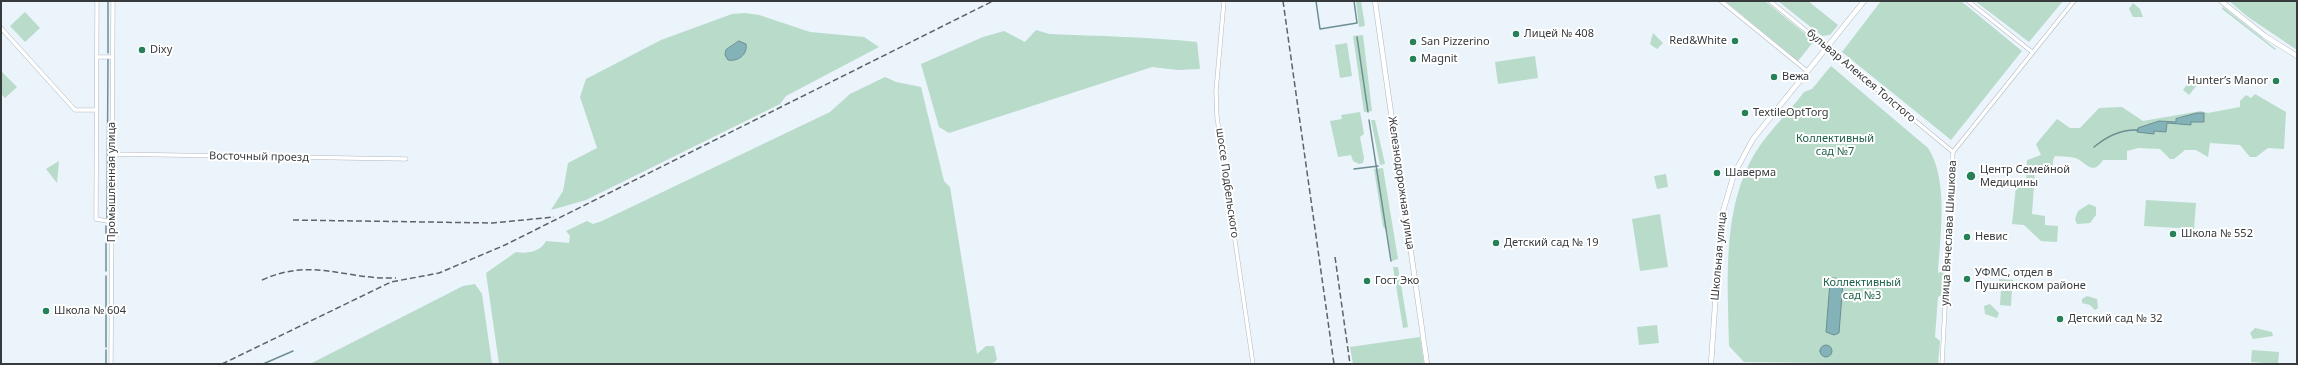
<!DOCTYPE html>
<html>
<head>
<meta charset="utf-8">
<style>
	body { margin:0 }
	#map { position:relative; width:2298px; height:365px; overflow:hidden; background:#ebf3fb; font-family:"Noto Sans",sans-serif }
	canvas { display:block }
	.frame { position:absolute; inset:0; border:2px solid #373a3d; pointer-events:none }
</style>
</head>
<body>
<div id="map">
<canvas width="2298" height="365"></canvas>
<div class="frame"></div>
</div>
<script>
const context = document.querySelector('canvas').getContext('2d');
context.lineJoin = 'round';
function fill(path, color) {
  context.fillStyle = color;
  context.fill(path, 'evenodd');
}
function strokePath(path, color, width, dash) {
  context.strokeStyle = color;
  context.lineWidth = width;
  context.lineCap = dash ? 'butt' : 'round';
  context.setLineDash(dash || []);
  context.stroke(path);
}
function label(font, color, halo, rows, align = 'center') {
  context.font = font + ' "Noto Sans",sans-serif';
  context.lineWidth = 4;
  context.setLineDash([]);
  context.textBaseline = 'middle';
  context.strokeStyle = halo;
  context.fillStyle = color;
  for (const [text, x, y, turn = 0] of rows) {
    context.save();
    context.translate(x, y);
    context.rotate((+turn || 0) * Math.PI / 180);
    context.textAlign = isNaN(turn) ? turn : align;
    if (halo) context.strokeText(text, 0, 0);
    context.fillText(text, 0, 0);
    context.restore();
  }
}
const green = new Path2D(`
	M 1356,1 L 1361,1 L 1365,26 L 1359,27 Z
	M 1725,1 L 1765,1 L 1814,41 L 1798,61 Z
	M 1778,1 L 1808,1 L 1838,25 L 1830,35 L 1822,36 Z
	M 1881,1 L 1961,1 L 2022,51 L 1951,140 L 1842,52 Z
	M 1975,1 L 2063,1 L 2029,42 Z
	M 2229,1 L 2297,1 L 2297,50 L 2248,17 Z
	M 2133,3 L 2140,9 L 2143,17 L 2133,17 L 2129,9 Z
	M 2223,7 L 2276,49 L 2275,50 L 2222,9 Z
	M 25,12 L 40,28 L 25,42 L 10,26 Z
	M 745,13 L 759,15 L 810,32 L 864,37 L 879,47 L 786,96 L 780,104 L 586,200 L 551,210 L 563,191 L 568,163 L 597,148 L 580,97 L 586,79 L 661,40 L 732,14 Z
	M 1036,30 L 1049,34 C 1099,36 1148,37 1197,42 L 1200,69 L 1178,70 L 1152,67 L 949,133 L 939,127 L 921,64 L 983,37 L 1004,31 L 1025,42 Z
	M 1653,33 L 1663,43 L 1657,49 L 1650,44 Z
	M 1363,35 L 1372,111 L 1364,112 L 1353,36 Z
	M 1347,43 L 1352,76 L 1340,78 L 1335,45 Z
	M 1535,56 L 1538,78 L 1498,84 L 1495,62 Z
	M 1831,66 L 1928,148 C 1949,180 1940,236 1938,273 L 1944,270 L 1942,295 L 1938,297 L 1935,337 L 1940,341 L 1938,364 L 1744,362 L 1729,346 C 1728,287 1722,219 1749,164 C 1762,137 1786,116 1804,92 L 1812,89 Z
	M 2,72 L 17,87 L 5,98 L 1,94 Z
	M 2193,76 L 2200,81 L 2189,95 L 2183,90 Z
	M 885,77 L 896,82 L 921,87 L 944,181 L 950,187 L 977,354 L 986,346 L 994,346 L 997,359 L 995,362 L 987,364 L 499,364 L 486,273 L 516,252 C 526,254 541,252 546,241 L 569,243 L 570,236 L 566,231 L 587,221 L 593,224 L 602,221 L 830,112 L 850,94 Z
	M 2255,94 L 2286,112 L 2284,149 L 2268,148 L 2256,157 L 2250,157 L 2240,145 L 2210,143 L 2208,157 L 2196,150 L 2185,150 L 2174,159 L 2170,159 L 2160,149 L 2138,148 L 2127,151 L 2127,160 L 2103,160 C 2093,175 2088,165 2078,159 C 2072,156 2062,157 2055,156 L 2053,160 L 2053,170 L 2035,169 L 2032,214 L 2045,216 L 2045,225 L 2058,226 L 2057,242 L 2041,241 L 2024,225 L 2012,224 L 2016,187 L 2026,186 L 2027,160 L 2041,155 L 2036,144 L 2057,119 L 2070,128 L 2080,128 L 2099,108 L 2122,107 L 2143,121 L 2201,111 L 2208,113 L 2240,107 L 2240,101 L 2246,95 L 2251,98 Z
	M 1360,112 L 1364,134 L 1360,137 L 1364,158 L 1363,163 L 1359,164 L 1353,161 L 1351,155 L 1338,157 L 1330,121 L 1342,119 L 1341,115 Z
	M 1371,120 L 1375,120 L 1385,164 L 1380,165 Z
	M 59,161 L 57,183 L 46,169 Z
	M 1383,168 L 1398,259 L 1392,261 L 1387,230 L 1383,227 L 1374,169 Z
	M 1666,174 L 1668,187 L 1657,189 L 1654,176 Z
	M 2146,200 L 2196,203 L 2194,229 L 2144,226 Z
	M 2089,204 L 2096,207 L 2096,215 L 2090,223 L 2077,224 L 2075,219 L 2078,211 Z
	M 1660,214 L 1668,267 L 1640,271 L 1632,219 Z
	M 1393,267 L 1398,267 L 1408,327 L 1403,328 Z
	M 1999,279 L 2013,280 L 2012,288 L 1999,287 Z
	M 475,284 L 482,294 L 492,364 L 310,364 L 463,286 Z
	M 2001,288 L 2012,289 L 2011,306 L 2000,305 Z
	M 2087,296 L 2097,299 L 2098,308 L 2095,310 L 2090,305 L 2082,303 L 2082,299 Z
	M 1990,304 L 1999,313 L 1997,318 L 1985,314 L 1984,306 Z
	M 1657,325 L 1659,343 L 1639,345 L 1637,327 Z
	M 2255,328 L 2272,332 L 2273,336 L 2253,339 L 2250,333 Z
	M 1420,337 L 1424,364 L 1353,364 L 1350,347 Z
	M 2252,350 L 2279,352 L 2278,364 L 2251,362 Z`);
const water = new Path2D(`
	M 739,41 L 746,44 C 748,55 737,62 728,60 L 725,55 L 726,50 Z
	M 2197,113 L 2204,113 L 2204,122 L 2191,122 L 2191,125 L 2167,123 L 2166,132 L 2154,131 L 2154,134 L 2137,132 L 2138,128 L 2159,121 L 2176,122 L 2176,119 Z
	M 1833,278 L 1841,279 L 1843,282 L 1839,333 L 1834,335 L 1826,332 L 1830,282 Z
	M1820 351a6 6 0 1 1 12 0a6 6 0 1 1-12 0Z`);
const stream = new Path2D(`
	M 1316,1 L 1320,29 L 1357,23 L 1354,1
	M 1357,37 L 1368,112
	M 108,53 L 108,1
	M 1369,120 L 1391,261
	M 2094,147 C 2107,136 2121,129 2138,130
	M 1354,169 L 1378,166
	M 107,218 L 108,59
	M 106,226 L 106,271
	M 106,276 L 106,347
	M 106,350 L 106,364
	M 263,364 L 293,351`);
const minor = new Path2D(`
	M 97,1 L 96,219 L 112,222
	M 1224,1 L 1216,91 L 1217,117 L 1253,364
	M 1721,1 L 1807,71
	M 1770,1 L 1953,152
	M 1968,1 L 2032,52
	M 1,28 L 75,110 L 96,110
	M 97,57 L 112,57
	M 112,154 L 406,159
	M 111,364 L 113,1
	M 1942,364 L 1953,152 L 2074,1`);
const tertiary = new Path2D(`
	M 1375,1 L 1427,364
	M 2221,1 L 2265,36 L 2297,56
	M 1711,364 L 1721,218 L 1734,174 L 1753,139 L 1864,1`);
const rail = new Path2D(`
	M 1283,1 L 1334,364
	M 293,220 L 493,223 L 554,217
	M 1335,257 L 1350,364
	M 262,280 C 313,257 345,280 396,278
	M 222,364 L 391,282 L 439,273 L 505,245 L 993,1`);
const markers = [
	[1516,34,4,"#258157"],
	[1735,41,4,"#258157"],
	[1413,42,4,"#258157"],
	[142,50,4,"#258157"],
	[1413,59,4,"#258157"],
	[1774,77,4,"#258157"],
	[2276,81,4,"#258157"],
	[1745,113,4,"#258157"],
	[1717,173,4,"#258157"],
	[1971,176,5,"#258157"],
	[2173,234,4,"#258157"],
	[1967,237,4,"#258157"],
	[1496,243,4,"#258157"],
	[1967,279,4,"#258157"],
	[1367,281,4,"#258157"],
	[46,311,4,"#258157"],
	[2060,319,4,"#258157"]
];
const poiNames = [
	["Лицей № 408",1524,34],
	["Red&White",1727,41,"right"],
	["San Pizzerino",1421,42],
	["Dixy",150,50],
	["Magnit",1421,59],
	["Вежа",1782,77],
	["Hunter’s Manor",2268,81,"right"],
	["TextileOptTorg",1753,113],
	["Центр Семейной",1980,170],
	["Медицины",1980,183],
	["Шаверма",1725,173],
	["Школа № 552",2181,234],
	["Невис",1975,237],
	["Детский сад № 19",1504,243],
	["УФМС, отдел в",1975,273],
	["Пушкинском районе",1975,286],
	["Гост Эко",1375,281],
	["Школа № 604",54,311],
	["Детский сад № 32",2068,319]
];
const streetNames = [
	["бульвар Алексея Толстого",1861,76,40],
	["Восточный проезд",259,157,1],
	["Промышленная улица",112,182,-90],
	["шоссе Подбельского",1227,183,82],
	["Железнодорожная улица",1401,183,82],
	["улица Вячеслава Шишкова",1949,233,-87],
	["Школьная улица",1719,256,-85]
];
const parkNames = [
	["Коллективный",1835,139],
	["сад №7",1835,152],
	["Коллективный",1862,283],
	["сад №3",1862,296]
];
fill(green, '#b8dbca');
fill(water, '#84b2b9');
strokePath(water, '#6d8e94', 1);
strokePath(stream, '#6d8e94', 1.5);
strokePath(minor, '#b2b9c1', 4.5);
strokePath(tertiary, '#b2b9c1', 5.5);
strokePath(minor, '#fff', 3.5);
strokePath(tertiary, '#fff', 4.5);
strokePath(rail, '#5f6367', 1.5, [6, 3]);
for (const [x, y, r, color] of markers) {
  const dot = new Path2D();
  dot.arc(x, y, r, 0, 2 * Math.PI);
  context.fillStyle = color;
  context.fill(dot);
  strokePath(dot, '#fff', 1.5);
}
label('11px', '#373a3d', '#fff', poiNames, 'left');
label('11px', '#373a3d', '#fff', streetNames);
label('11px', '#1d6148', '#fff', parkNames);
</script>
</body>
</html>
